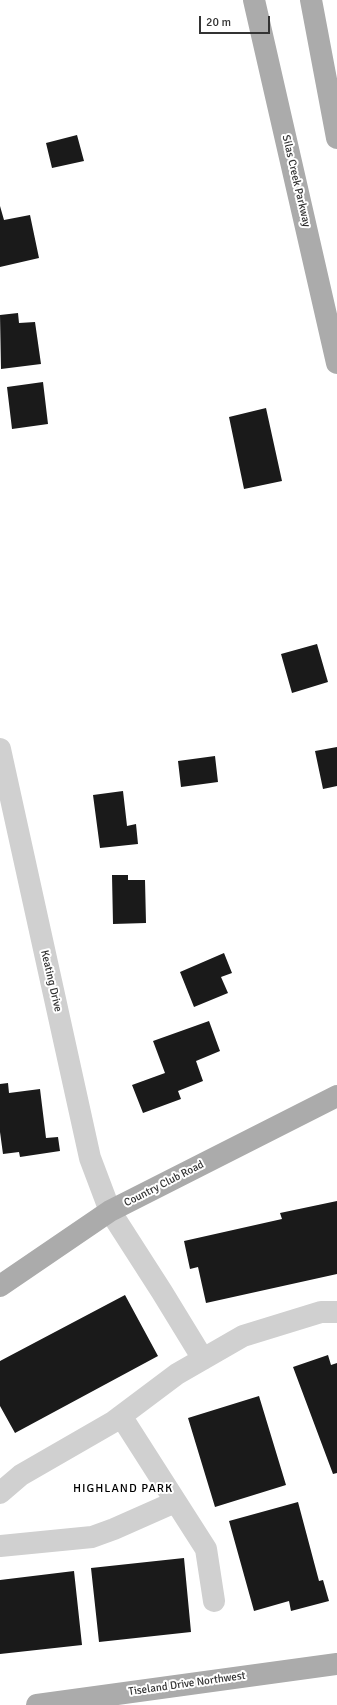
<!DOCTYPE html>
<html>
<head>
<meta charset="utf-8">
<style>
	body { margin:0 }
	#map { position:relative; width:337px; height:1705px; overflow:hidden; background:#fff; font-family:Signika,sans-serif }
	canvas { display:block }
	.scale { position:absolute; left:199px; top:16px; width:71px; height:18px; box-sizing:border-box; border:2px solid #333; border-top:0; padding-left:5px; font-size:12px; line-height:14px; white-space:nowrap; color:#333; -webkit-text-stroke:3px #fff; paint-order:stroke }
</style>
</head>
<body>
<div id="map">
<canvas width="337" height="1705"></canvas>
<div class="scale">20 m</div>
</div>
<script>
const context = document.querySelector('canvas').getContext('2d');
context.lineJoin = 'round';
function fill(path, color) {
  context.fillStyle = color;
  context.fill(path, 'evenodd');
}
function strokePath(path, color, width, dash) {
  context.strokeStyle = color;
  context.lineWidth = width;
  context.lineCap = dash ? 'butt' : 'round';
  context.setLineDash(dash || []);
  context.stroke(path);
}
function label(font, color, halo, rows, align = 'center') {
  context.font = font + ' Signika,sans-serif';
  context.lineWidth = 4;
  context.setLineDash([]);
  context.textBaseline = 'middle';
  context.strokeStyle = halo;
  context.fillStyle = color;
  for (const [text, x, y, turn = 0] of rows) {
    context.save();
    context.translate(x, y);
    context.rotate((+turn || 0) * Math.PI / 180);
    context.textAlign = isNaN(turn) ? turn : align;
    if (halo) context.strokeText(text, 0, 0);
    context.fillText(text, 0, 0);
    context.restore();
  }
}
const building = new Path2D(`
	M 77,135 L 84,161 L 52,168 L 46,143 Z
	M 0,206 L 4,220 L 30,215 L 39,258 L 0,267 Z
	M 18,313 L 19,323 L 35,322 L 41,364 L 1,369 L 0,315 Z
	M 43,382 L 48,424 L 12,429 L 7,387 Z
	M 266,408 L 282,481 L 244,489 L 229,417 Z
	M 317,644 L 328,682 L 292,693 L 281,654 Z
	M 337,747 L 337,786 L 323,789 L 315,751 Z
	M 215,756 L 218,782 L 181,787 L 178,761 Z
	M 123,791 L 127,826 L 136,824 L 138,844 L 100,848 L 93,795 Z
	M 112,875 L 128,875 L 128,880 L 145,880 L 146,923 L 113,924 Z
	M 224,953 L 232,973 L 221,977 L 228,993 L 194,1007 L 180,972 Z
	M 209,1021 L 220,1051 L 196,1061 L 203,1081 L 178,1091 L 181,1099 L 143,1113 L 132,1085 L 165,1073 L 153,1041 Z
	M 8,1083 L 9,1093 L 40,1089 L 46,1138 L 58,1137 L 60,1151 L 20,1157 L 19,1152 L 3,1154 L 0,1132 L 0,1084 Z
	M 337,1201 L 337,1274 L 206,1303 L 198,1267 L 190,1269 L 184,1241 L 282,1219 L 280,1213 Z
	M 125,1295 L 158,1356 L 15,1433 L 0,1406 L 0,1361 Z
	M 328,1355 L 331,1365 L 337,1363 L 337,1473 L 333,1474 L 293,1367 Z
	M 259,1396 L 286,1485 L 215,1507 L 188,1418 Z
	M 298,1502 L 319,1581 L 323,1580 L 329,1601 L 291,1611 L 289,1601 L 254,1611 L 229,1521 Z
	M 184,1558 L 191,1632 L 99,1642 L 91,1568 Z
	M 74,1571 L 82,1645 L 0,1654 L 0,1580 Z`);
const minor = new Path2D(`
	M 0,749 L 90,1158 L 110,1211 L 162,1292 L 203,1359
	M 121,1416 L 206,1549 L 214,1601
	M 0,1493 L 21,1475 L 113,1422 L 177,1374 L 243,1336 L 321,1312 L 337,1312
	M 0,1546 L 92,1537 L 114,1529 L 175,1502`);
const major = new Path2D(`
	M 254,0 L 337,363
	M 311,0 L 337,138
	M 0,1286 L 110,1211 L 337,1096
	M 37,1705 L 337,1664`);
const streetNames = [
	["Silas Creek Parkway",296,181,77],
	["Keating Drive",51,981,77],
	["Country Club Road",164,1184,-27],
	["Tiseland Drive Northwest",187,1684,-8]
];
const neighbourhoodNames = [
	["HIGHLAND PARK",123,1489]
];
fill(building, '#1a1a1a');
strokePath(minor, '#d0d0d0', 22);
strokePath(major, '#ababab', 22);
label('11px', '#333', '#fff', streetNames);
context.letterSpacing = '1px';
label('12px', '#000', '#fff', neighbourhoodNames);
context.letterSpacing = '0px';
</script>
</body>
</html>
